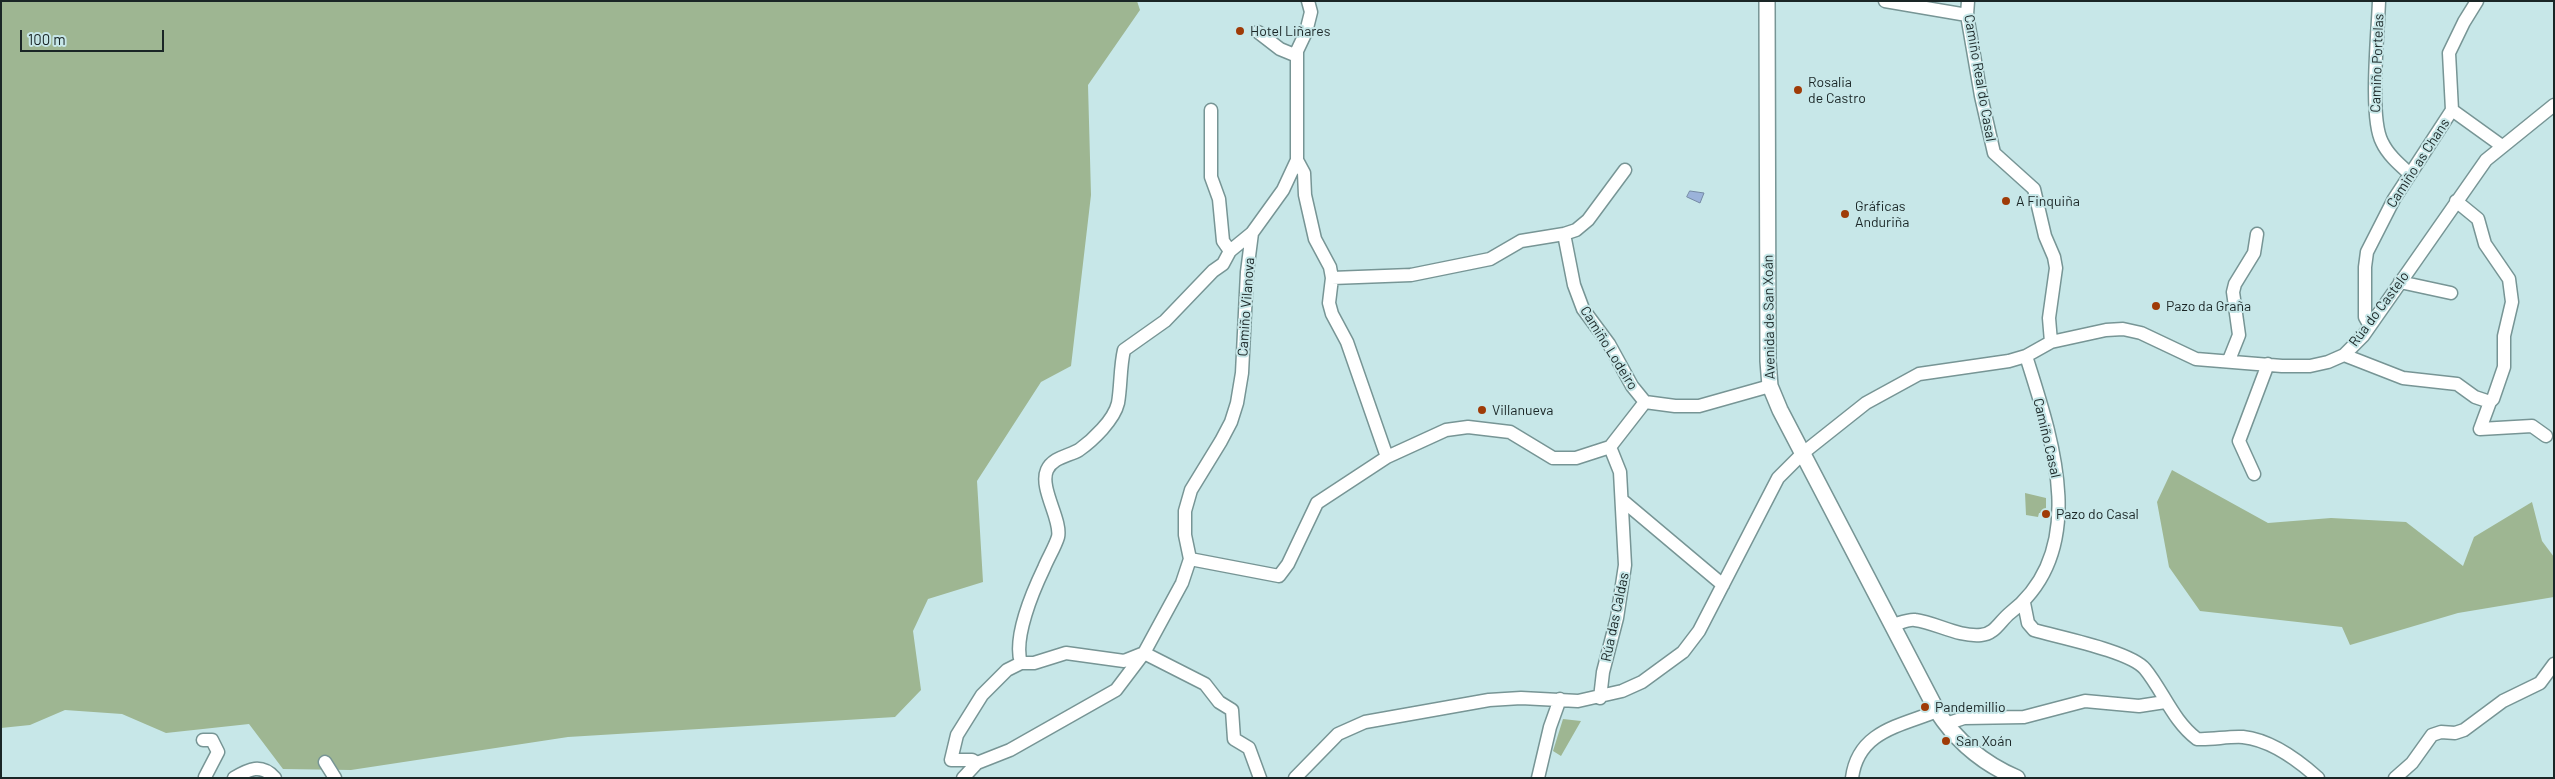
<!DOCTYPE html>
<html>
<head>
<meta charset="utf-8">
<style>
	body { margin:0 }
	#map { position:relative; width:2555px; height:779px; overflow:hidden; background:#c7e7e8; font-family:Barlow,sans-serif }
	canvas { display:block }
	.frame { position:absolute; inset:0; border:2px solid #1a2626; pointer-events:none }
	.scale { position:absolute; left:20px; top:30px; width:144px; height:22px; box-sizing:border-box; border:2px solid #1a2626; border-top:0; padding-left:6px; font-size:15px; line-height:18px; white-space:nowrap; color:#1a2626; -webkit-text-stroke:4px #c7e7e8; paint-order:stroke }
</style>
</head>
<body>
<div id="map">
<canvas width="2555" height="779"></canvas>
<div class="frame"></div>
<div class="scale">100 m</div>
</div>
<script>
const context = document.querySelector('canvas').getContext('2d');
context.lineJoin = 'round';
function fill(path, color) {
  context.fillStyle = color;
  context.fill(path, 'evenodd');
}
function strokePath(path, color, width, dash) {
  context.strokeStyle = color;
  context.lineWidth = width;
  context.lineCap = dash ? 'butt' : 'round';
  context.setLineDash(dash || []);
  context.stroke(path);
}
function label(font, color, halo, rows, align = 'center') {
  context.font = font + ' Barlow,sans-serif';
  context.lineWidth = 4;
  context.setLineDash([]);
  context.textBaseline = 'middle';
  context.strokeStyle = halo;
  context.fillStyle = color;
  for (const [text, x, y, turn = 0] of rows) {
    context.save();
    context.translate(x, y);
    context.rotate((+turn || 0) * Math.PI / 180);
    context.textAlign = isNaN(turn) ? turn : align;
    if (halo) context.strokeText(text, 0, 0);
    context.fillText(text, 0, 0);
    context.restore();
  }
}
const green = new Path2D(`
	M 1,1 L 1137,1 L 1140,10 L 1088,85 L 1091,195 L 1071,366 L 1041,382 L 977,481 L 983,582 L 928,599 L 913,631 L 921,690 L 895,717 L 568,737 L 351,770 L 283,769 L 249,724 L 166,733 L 122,714 L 65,710 L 30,725 L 1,728 Z
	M 2172,470 L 2268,523 L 2331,518 L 2406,522 L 2463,566 L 2474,537 L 2532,502 L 2542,541 L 2554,557 L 2554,597 L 2458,613 L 2350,645 L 2342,627 L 2200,611 L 2169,567 L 2157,502 Z
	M 2025,493 L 2046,498 L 2046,513 L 2039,513 L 2038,517 L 2026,515 Z
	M 1563,719 L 1581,721 L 1561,756 L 1553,751 Z`);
const water = new Path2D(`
	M 1690,191 L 1704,193 L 1700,203 L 1687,197 Z`);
const minor = new Path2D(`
	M 1885,1 L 1967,15
	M 1968,1 L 1967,15 L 1981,96 L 1994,153 L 2034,189 L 2045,236 L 2054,257 L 2056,268 L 2049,318 L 2051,342
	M 2379,1 C 2378,32 2369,118 2382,142 C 2388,155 2400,165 2410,174
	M 1258,32 L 1280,49 L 1297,56
	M 1211,110 L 1211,177 L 1219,199 L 1223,241 L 1230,251
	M 2452,110 L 2502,146
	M 1297,160 L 1304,173 L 1305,195 L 1315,239 L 1330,267 L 1332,278 L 1329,303 L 1332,314 L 1347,342 L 1387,457
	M 1564,234 L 1574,285 L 1583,309 L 1609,344 L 1632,386 L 1645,402
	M 1332,278 L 1411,275 L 1490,259 L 1521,241 L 1564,234 L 1576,230 L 1588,220 L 1625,170
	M 2400,282 L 2451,293
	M 2370,326 L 2365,317 L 2365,267 L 2367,252 L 2394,199 L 2452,110 L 2449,53 L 2464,22 L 2477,1
	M 2344,355 L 2403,378 L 2457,384 L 2475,397 L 2490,402 L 2493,399 L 2504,367 L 2504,336 L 2512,302 L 2509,279 L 2485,244 L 2478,219 L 2456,201
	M 2229,360 L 2239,335 L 2233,292 L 2235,284 L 2254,253 L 2257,234
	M 2490,402 L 2480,429 L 2532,426 L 2546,436
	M 2254,474 L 2239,441 L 2268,364
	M 1622,500 L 1723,585
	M 1190,559 L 1279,576 L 1288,564 L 1317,503 L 1387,457 L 1446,430 L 1468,427 L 1510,432 L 1553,458 L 1576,458 L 1610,447 L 1645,402 L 1675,406 L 1699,406 L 1770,386
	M 1190,559 L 1185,535 L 1185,511 L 1191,490 L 1221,441 L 1231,422 L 1237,403 L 1242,373 L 1247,272 L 1252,233 L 1283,190 L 1297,160 L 1297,51 L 1306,32 L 1311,12 L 1308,1
	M 2024,603 L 2028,623 L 2034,630 C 2057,637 2130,651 2145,669 C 2163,691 2173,721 2197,739 C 2212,740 2228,736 2243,737 C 2271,740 2298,760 2318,778
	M 1893,625 C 1900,623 1909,619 1915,620 C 1937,623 1958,637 1981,635 C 1995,634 2000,621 2010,613 C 2091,550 2052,438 2026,356
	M 1021,663 C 1013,638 1033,591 1044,568 C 1048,558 1055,547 1058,537 C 1062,520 1039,488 1047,470 C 1053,457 1069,456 1079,450 C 1093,440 1114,420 1118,403 C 1121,386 1120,367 1124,350 L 1165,321 L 1213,271 L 1223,264 L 1230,251 L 1252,233
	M 1600,698 L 1603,672 L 1617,618 L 1625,565 L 1620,472 L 1610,447
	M 1946,724 L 1964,718 L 2024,717 L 2085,701 L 2139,706 L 2165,702
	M 203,740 L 212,740 L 218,752 L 205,777
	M 325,762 L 335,778
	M 977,763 L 972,760 L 951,760 L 957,735 L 982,695 L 1007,670 L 1021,663 L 1034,663 L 1066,653 L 1124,661 L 1144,653 L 1205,684 L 1219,702 L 1232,710 L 1234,739 L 1249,748 L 1260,778
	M 234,778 C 249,769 261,763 275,778
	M 963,778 L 977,763 L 1010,750 L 1116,690 L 1144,653 L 1182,583 L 1190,559
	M 1295,778 L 1338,734 L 1365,722 L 1489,700 L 1521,698 L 1578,701 L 1622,691 L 1642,682 L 1683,652 L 1699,631 L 1778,478 L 1803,453 L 1866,403 L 1919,374 L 2009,361 L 2026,356 L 2051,342 L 2106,330 L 2123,329 L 2141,333 L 2196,359 L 2282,366 L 2310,366 L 2328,362 L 2344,355 L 2363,336 L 2486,160 L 2554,105
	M 1538,778 L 1550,727 L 1560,699
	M 1852,778 C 1858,731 1900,726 1937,711
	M 2395,778 L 2412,763 L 2432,735 L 2441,732 L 2455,733 L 2464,730 L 2503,701 L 2540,683 L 2554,664`);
const major = new Path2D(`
	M 1767,1 L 1768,361 L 1770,386 L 1780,410 L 1937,711 C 1957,742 1984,764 2017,778`);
const markers = [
	[1240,31,5,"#9f3b07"],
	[1798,90,5,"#9f3b07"],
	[2006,201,5,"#9f3b07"],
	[1845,214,5,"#9f3b07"],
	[2156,306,5,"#9f3b07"],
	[1482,410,5,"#9f3b07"],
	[2046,514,5,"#9f3b07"],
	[1925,707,5,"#9f3b07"],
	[1946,741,5,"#9f3b07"]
];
const poiNames = [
	["Hotel Liñares",1250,31],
	["Rosalia",1808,82],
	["de Castro",1808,98],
	["A Finquiña",2016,201],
	["Gráficas",1855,206],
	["Anduriña",1855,222],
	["Pazo da Graña",2166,306],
	["Villanueva",1492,410],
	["Pazo do Casal",2056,514],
	["Pandemillio",1935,707],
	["San Xoán",1956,741]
];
const streetNames = [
	["Camiño Portelas",2377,63,-88],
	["Camiño Real do Casal",1980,78,80],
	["Camiño as Chans",2418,163,-57],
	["Camiño Vilanova",1246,307,-86],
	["Rúa do Castelo",2379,309,-53],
	["Avenida de San Xoán",1769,317,-91],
	["Camiño Lodeiro",1609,348,58],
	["Camiño Casal",2047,438,77],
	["Rúa das Caldas",1615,617,-78]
];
fill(green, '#9eb692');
fill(water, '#9bb3da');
strokePath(water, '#7489a4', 1);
strokePath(minor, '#779595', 15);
strokePath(major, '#779595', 18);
strokePath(minor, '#fff', 12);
strokePath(major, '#fff', 15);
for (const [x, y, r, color] of markers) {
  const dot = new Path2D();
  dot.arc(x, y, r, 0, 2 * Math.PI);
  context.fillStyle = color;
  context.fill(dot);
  strokePath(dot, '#c7e7e8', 2);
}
label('14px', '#1a2626', '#c7e7e8', poiNames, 'left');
label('14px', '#1a2626', '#c7e7e8', streetNames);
</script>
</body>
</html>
